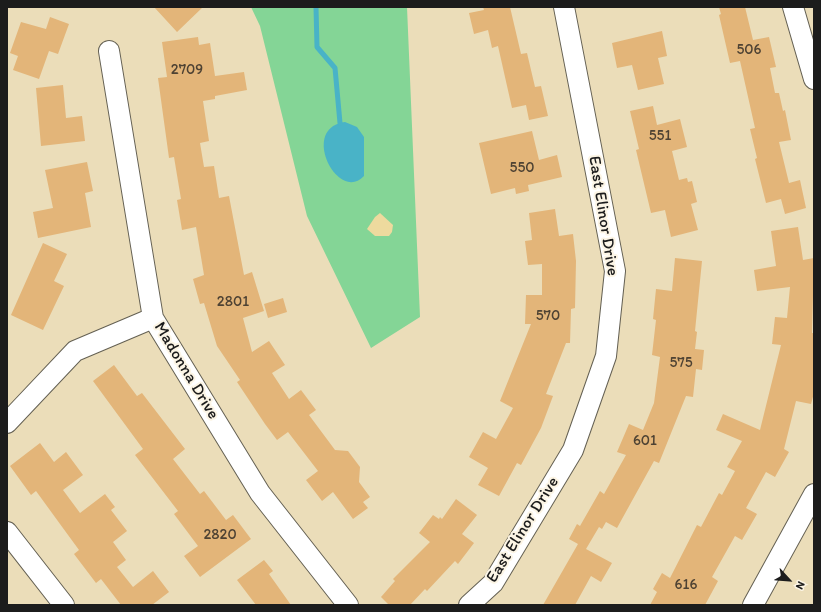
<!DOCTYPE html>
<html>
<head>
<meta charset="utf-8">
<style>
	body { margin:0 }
	#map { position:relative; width:821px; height:612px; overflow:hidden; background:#ebddb9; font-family:Itim,sans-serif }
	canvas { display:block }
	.frame { position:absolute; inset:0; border:8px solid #1c1c1c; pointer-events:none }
	.north { position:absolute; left:769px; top:560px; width:40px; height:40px; -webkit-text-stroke:3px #fcf5e5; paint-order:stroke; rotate:116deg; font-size:11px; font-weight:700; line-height:16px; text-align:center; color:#1c1c1c }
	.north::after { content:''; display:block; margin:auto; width:14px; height:18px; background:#1c1c1c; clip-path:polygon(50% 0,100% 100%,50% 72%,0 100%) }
</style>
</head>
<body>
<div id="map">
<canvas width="821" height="612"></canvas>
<div class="frame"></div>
<div class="north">N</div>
</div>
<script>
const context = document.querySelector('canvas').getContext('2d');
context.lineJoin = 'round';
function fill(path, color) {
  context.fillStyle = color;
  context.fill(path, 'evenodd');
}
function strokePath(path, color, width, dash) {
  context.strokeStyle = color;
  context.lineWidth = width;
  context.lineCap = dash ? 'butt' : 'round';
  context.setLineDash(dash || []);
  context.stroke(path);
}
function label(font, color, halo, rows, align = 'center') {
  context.font = font + ' Itim,sans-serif';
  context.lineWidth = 4;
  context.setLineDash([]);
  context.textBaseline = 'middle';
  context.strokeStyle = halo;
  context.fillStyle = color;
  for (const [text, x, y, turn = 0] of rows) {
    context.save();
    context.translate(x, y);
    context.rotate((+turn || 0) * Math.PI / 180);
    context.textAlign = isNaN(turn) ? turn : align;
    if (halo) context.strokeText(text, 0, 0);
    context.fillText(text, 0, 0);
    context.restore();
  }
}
const green = new Path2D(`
	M 251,7 L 407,7 L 420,317 L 371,348 L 307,216 L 260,26 Z`);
const sand = new Path2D(`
	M 380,213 L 393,225 L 392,232 L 389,236 L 375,236 L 367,229 L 375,217 Z`);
const water = new Path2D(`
	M 345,122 L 357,127 L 364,137 L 364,176 C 338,204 299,128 345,122 Z`);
const stream = new Path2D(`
	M 316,7 L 317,47 L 335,68 L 340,123`);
const building = new Path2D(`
	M 154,7 L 203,7 L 177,32 Z
	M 483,7 L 510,7 L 521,54 L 527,53 L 535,87 L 541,86 L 548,116 L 529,120 L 526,105 L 512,108 L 498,46 L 492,48 L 488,30 L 474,34 L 469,13 L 484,10 Z
	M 719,7 L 745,7 L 753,40 L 769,37 L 776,67 L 770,68 L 775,93 L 779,93 L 783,111 L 785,110 L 791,140 L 779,142 L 789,183 L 800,180 L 806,208 L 785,214 L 781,199 L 766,203 L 755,159 L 757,158 L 750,129 L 755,128 L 740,61 L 730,63 L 719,15 L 721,14 Z
	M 50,17 L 69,24 L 58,54 L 49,51 L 39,79 L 13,70 L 18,56 L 10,53 L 21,22 L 46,29 Z
	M 662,31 L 667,56 L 658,58 L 664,84 L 638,90 L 632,65 L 617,68 L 612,43 Z
	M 198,37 L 199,45 L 210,43 L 215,76 L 244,72 L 247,90 L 215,96 L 215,99 L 203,101 L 209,141 L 200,143 L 204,167 L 214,166 L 219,198 L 229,196 L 244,275 L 252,272 L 264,311 L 243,318 L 252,352 L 269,341 L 285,365 L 272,373 L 289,399 L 301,390 L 316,410 L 309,415 L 335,450 L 348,451 L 360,467 L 359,482 L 370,497 L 363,502 L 368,508 L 353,519 L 333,492 L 322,501 L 306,480 L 318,471 L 288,432 L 277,440 L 265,424 L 237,382 L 240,380 L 217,346 L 204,303 L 200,304 L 193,279 L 204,275 L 196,227 L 182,230 L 177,200 L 181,199 L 174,157 L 169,158 L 158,78 L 167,77 L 162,42 Z
	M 63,85 L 66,118 L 82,116 L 85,141 L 41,146 L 36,88 Z
	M 653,106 L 657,125 L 680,119 L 687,147 L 672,151 L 679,180 L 687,178 L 688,182 L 692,181 L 697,202 L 691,204 L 698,230 L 671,237 L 665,210 L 651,213 L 636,150 L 639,149 L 630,111 Z
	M 532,131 L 539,160 L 557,155 L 562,177 L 528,185 L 529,191 L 516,194 L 515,188 L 491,194 L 479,143 Z
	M 87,162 L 93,191 L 85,193 L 91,227 L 38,238 L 33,212 L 53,208 L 45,170 Z
	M 555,209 L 559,236 L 573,234 L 576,261 L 575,308 L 571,309 L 570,343 L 566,343 L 546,394 L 553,396 L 541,428 L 521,465 L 517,463 L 499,496 L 478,485 L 488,468 L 469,457 L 483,432 L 496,439 L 513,408 L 500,401 L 531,324 L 525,324 L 526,295 L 542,295 L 542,264 L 528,265 L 525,241 L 532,240 L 529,213 Z
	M 798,227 L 803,260 L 814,258 L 812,333 L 814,333 L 814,393 L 811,404 L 796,401 L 784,449 L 789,452 L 775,477 L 766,472 L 746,508 L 757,514 L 742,540 L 735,536 L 712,577 L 718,581 L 705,605 L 650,605 L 657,592 L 653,589 L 662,573 L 670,578 L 697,525 L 701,527 L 719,493 L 722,495 L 735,471 L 727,467 L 742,441 L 716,430 L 723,414 L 760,430 L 781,345 L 772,344 L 775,317 L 787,318 L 790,287 L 757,291 L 754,270 L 776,266 L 771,231 Z
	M 43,243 L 67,254 L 54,281 L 64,286 L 43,330 L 11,315 Z
	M 675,258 L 702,261 L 695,331 L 697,332 L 695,349 L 704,350 L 702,370 L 696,369 L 693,397 L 686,396 L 659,463 L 654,461 L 617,528 L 606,522 L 602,529 L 599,527 L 586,549 L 612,563 L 601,582 L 591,576 L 575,605 L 543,605 L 578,544 L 569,539 L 577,524 L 580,526 L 600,491 L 604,494 L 626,455 L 617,452 L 629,424 L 643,430 L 654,403 L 660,357 L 652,355 L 656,320 L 653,319 L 656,289 L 672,291 Z
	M 283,298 L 287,312 L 268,318 L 264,304 Z
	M 114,365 L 137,396 L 142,393 L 185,449 L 173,459 L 200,494 L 204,491 L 226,520 L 233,515 L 251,539 L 200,577 L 184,556 L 198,546 L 174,514 L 178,511 L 135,455 L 143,449 L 93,381 Z
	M 40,443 L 54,462 L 66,452 L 83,475 L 63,490 L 80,513 L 105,494 L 115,507 L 111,510 L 127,531 L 113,542 L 126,560 L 117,567 L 133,587 L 153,571 L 169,592 L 152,605 L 121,605 L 101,579 L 96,583 L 74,554 L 79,550 L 60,524 L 36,491 L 31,495 L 10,466 Z
	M 456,499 L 477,515 L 462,534 L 474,543 L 458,564 L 455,561 L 427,591 L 425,589 L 410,605 L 389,605 L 381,597 L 395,581 L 393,579 L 430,542 L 419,533 L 433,515 L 439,519 L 440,517 L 442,519 Z
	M 264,560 L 273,571 L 269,574 L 291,605 L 256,605 L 237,580 Z`);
const minor = new Path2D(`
	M 793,7 L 814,79
	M 109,51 L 153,318 L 260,493 L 348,605
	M 7,423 L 75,351 L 153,318
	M 7,532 L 64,605
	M 469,605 L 493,583 L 573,450 L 606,356 L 615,271 L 564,7
	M 753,605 L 814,494`);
const numberNames = [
	["506",749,50],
	["2709",187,70],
	["551",660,136],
	["550",522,168],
	["2801",233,302],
	["570",548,316],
	["575",681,363],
	["601",645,441],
	["2820",220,535],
	["616",686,585]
];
const streetNames = [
	["East Elinor Drive",603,216,81],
	["Madonna Drive",186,371,59],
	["East Elinor Drive",523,530,-58]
];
fill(green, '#84d596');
fill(sand, '#eeda9e');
fill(water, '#49b3c7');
strokePath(stream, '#49b3c7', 5);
fill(building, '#e3b579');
strokePath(minor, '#646053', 22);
strokePath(minor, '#fff', 20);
label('15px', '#4e4233', null, numberNames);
label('17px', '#1c1c1c', '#fcf5e5', streetNames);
</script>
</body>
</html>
